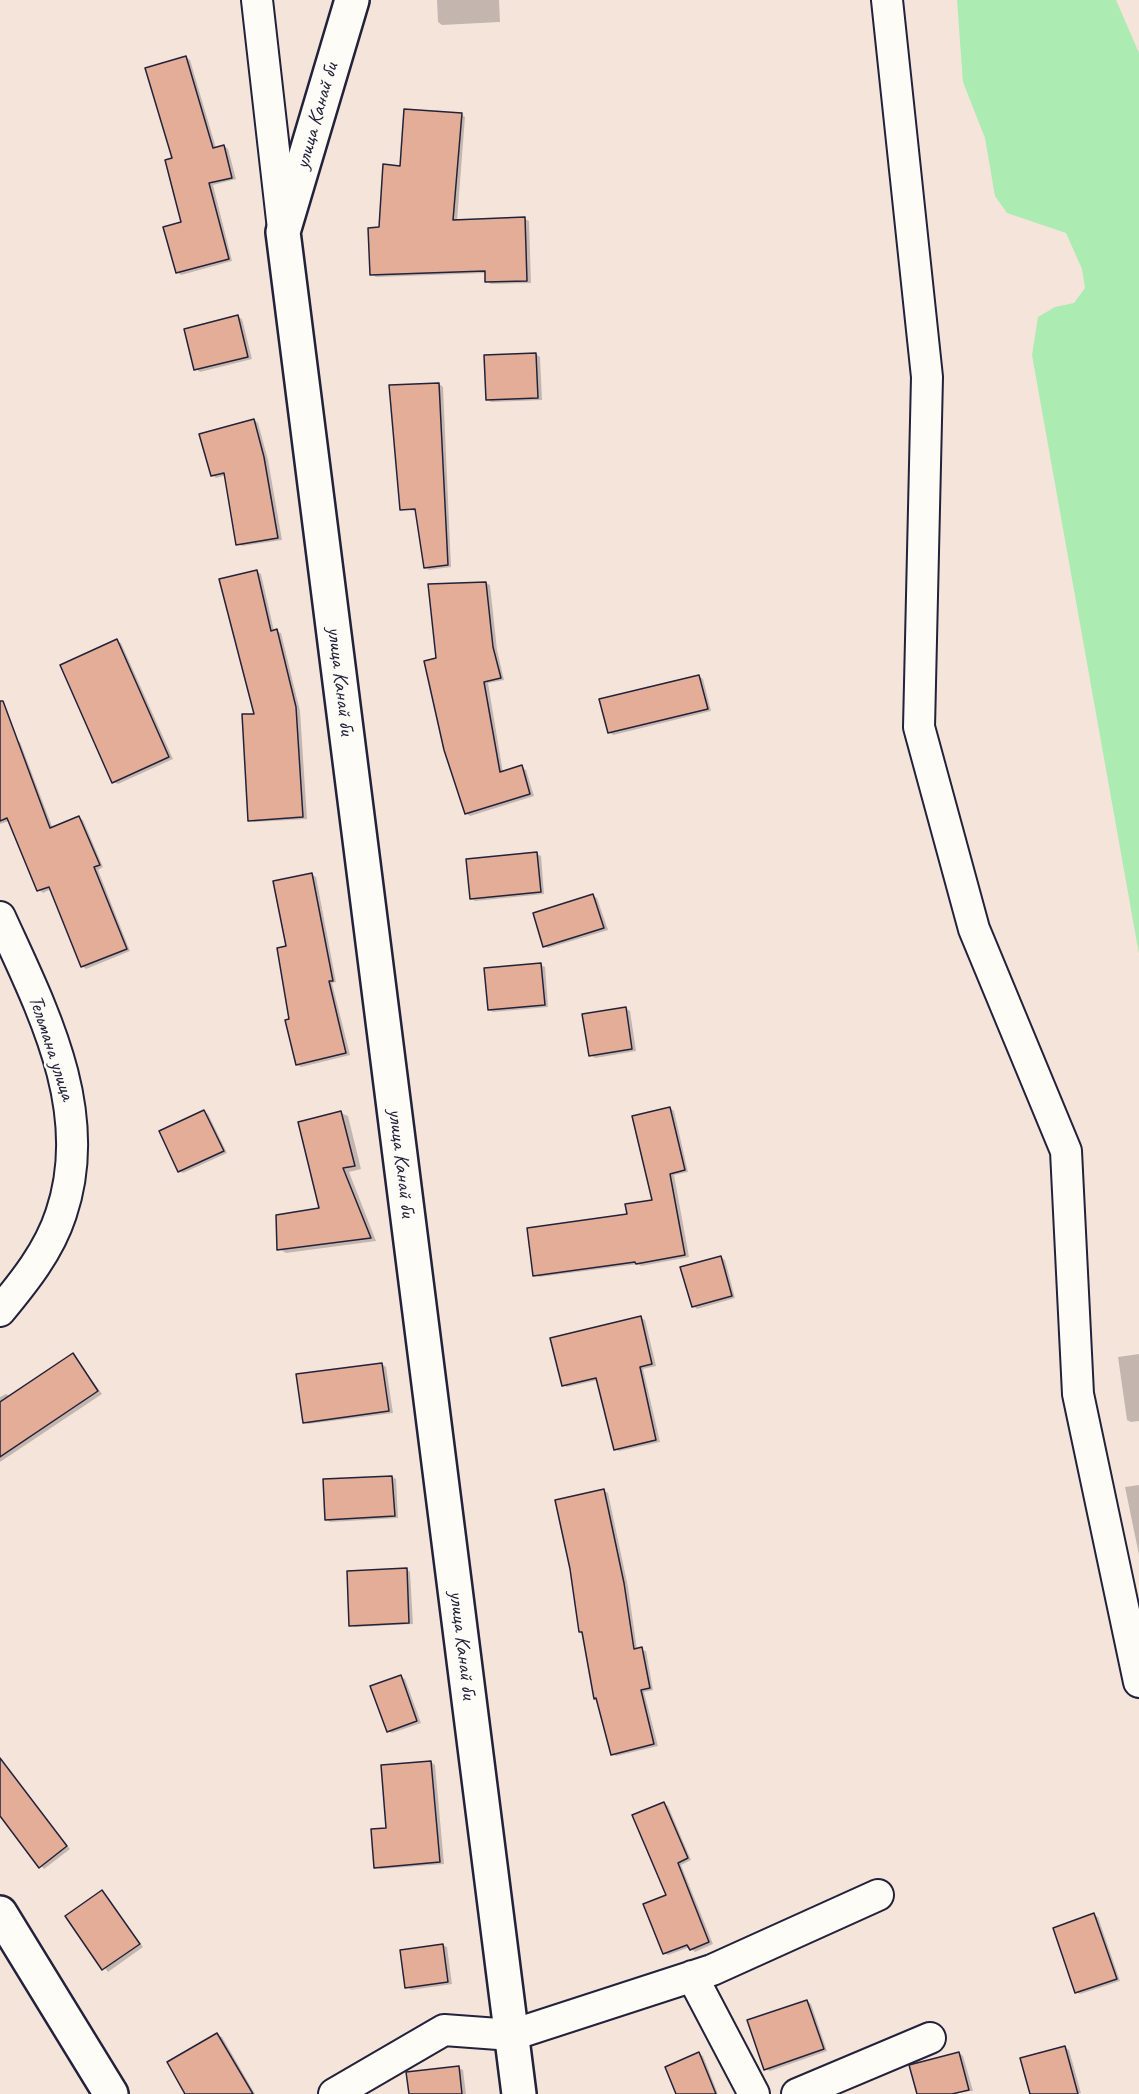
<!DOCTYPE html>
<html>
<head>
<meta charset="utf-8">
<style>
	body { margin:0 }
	canvas { display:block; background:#f5e4da }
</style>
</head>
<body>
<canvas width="1139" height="2094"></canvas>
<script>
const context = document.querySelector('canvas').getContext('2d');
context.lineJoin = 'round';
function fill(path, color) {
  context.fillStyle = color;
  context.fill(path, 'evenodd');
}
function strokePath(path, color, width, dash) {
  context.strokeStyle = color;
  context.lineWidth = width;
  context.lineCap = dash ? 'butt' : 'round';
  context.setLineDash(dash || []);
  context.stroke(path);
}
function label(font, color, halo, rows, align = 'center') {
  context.font = font + ' Caveat,sans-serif';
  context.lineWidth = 5;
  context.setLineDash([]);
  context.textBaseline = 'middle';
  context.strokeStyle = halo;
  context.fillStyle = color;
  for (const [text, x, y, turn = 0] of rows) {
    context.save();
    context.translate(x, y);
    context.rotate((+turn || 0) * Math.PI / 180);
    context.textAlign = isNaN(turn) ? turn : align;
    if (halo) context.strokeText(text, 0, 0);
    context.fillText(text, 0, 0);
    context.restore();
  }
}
const green = new Path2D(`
	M 957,0 L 1116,0 L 1139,53 L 1139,954 L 1032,355 L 1038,317 L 1055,307 L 1074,303 L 1085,288 L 1082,269 L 1066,233 L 1007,213 L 995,196 L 985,138 L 963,82 Z`);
const shadow = new Path2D(`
	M 437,0 L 499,0 L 500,22 L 442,25 L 438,22 Z
	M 186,57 L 190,60 L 216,148 L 224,146 L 228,149 L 236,179 L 213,185 L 232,261 L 181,275 L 177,272 L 183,223 L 174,159 Z
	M 461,114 L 465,117 L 457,221 L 525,219 L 529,221 L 531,283 L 491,284 L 487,281 L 487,273 L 376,277 L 371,274 L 380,229 Z
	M 238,317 L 242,319 L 252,359 L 200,372 L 196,369 Z
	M 536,354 L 540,357 L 542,400 L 491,402 L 487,399 Z
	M 439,384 L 443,387 L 451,567 L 429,570 L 425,567 L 417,511 L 401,509 Z
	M 254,420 L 258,423 L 268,460 L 282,540 L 242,546 L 238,544 L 226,475 L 216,478 L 212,475 Z
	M 257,572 L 261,574 L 274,631 L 281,633 L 300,711 L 307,819 L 254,822 L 250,820 L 256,715 Z
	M 486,583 L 490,585 L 497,650 L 504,680 L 488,683 L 503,773 L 521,767 L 526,770 L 534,796 L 470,816 L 466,813 L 438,659 Z
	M 117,641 L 121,643 L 173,759 L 118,784 L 114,782 Z
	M 699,676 L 703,679 L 711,711 L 613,735 L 609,732 Z
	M 16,740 L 20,742 L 53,829 L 79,818 L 83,820 L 103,867 L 98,870 L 130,951 L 86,969 L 82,966 L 51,889 L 43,893 L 39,890 L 9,821 L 0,824 L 0,746 Z
	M 537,854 L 541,856 L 544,894 L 475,901 L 471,898 Z
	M 312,875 L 316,877 L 336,982 L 332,983 L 350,1055 L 301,1067 L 297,1065 L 290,1020 Z
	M 593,896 L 597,898 L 608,930 L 548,948 L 544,946 Z
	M 541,965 L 545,967 L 548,1007 L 493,1012 L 489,1010 Z
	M 625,1008 L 630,1011 L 636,1051 L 595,1058 L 590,1055 Z
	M 670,1108 L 674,1111 L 688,1172 L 674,1175 L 689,1257 L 641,1266 L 638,1264 L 539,1277 L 535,1275 L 654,1201 Z
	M 204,1111 L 208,1114 L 227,1153 L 183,1173 L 179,1171 Z
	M 341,1113 L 348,1116 L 361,1169 L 349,1172 L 376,1241 L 286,1253 L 279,1249 L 321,1209 Z
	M 720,1257 L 725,1260 L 735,1298 L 697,1309 L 693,1306 Z
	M 641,1318 L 645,1320 L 656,1366 L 643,1369 L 660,1442 L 619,1451 L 615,1449 L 598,1380 L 567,1387 L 563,1385 Z
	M 73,1354 L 102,1394 L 0,1462 L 0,1397 L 6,1394 L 10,1396 Z
	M 1139,1354 L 1139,1421 L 1131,1422 L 1127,1420 L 1118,1357 Z
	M 382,1364 L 386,1367 L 393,1413 L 308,1424 L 304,1422 Z
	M 392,1477 L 396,1479 L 398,1518 L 330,1522 L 326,1519 Z
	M 1139,1485 L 1139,1555 L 1125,1487 Z
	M 604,1491 L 608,1493 L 628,1587 L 637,1650 L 646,1651 L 653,1690 L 644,1692 L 658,1746 L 616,1756 L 612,1754 L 598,1699 L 595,1698 L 584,1633 L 580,1631 Z
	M 406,1569 L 410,1572 L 413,1624 L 355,1627 L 351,1625 Z
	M 401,1677 L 405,1679 L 421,1723 L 392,1733 L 388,1731 Z
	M 431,1762 L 435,1765 L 444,1864 L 380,1869 L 376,1867 L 388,1829 Z
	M 14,1777 L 70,1849 L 44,1869 L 0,1813 L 0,1787 Z
	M 663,1803 L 668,1806 L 691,1860 L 681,1865 L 713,1944 L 695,1952 L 690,1947 L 668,1955 L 664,1953 L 668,1896 Z
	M 102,1892 L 143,1947 L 108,1972 L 67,1917 Z
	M 1094,1915 L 1098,1917 L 1120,1981 L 1080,1994 L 1076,1992 Z
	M 442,1945 L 447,1947 L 452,1984 L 411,1990 L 407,1987 Z
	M 807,2001 L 811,2004 L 827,2051 L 770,2071 L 766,2069 Z
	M 217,2035 L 222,2037 L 255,2094 L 187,2094 Z
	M 1064,2047 L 1069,2050 L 1081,2093 L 1032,2094 Z
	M 959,2053 L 963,2056 L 973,2091 L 918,2094 Z
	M 699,2054 L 703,2056 L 718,2094 L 678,2094 Z
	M 459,2068 L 463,2070 L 466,2094 L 410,2094 Z`);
const building = new Path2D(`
	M 186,56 L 213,148 L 224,145 L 232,178 L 209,183 L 229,259 L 176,273 L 163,227 L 181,222 L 165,160 L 172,158 L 145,68 Z
	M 404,109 L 462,113 L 453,220 L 525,217 L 527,281 L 485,282 L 485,271 L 370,275 L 368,228 L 379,227 L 383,164 L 400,166 Z
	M 238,315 L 248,357 L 194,370 L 184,329 Z
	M 536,353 L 538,398 L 486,400 L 484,355 Z
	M 439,383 L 448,565 L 424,568 L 415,509 L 400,510 L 389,385 Z
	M 254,419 L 264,457 L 278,538 L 236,545 L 224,473 L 211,476 L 199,434 Z
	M 257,570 L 271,631 L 277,629 L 296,707 L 303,817 L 248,821 L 242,714 L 254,714 L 219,579 Z
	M 486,582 L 493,647 L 501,678 L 484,682 L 500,772 L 522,765 L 530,794 L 465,814 L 444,750 L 424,661 L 436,658 L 428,584 Z
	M 117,639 L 169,757 L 112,783 L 60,665 Z
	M 699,675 L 708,709 L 608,733 L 599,699 Z
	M 0,701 L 3,701 L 50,828 L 79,816 L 100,865 L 94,867 L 127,949 L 81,967 L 49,887 L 37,891 L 7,818 L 0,821 Z
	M 537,852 L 541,892 L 470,899 L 466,859 Z
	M 312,873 L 333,981 L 329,981 L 346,1053 L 296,1065 L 285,1020 L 289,1019 L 277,948 L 286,946 L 273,881 Z
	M 593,894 L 604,928 L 543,947 L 533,913 Z
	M 541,963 L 545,1005 L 488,1010 L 484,968 Z
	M 626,1007 L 632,1049 L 589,1056 L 582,1014 Z
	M 670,1107 L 685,1170 L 670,1174 L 685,1255 L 636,1264 L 635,1262 L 533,1276 L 527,1228 L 627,1214 L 625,1204 L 652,1200 L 632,1116 Z
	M 204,1110 L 224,1151 L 178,1172 L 159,1131 Z
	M 341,1111 L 355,1166 L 343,1168 L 371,1238 L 277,1250 L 276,1215 L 319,1208 L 298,1122 Z
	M 721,1256 L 732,1296 L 692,1307 L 680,1267 Z
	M 641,1316 L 652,1364 L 640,1367 L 656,1440 L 614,1450 L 596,1378 L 562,1386 L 550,1338 Z
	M 73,1353 L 98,1391 L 0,1457 L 0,1402 Z
	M 382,1363 L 389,1411 L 303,1423 L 296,1374 Z
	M 392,1476 L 395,1516 L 325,1520 L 323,1479 Z
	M 604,1489 L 624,1583 L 634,1649 L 642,1647 L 650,1688 L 641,1690 L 654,1744 L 611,1755 L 596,1698 L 594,1699 L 582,1632 L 579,1632 L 570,1569 L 555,1500 Z
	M 407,1568 L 409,1623 L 349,1626 L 347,1571 Z
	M 401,1675 L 417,1721 L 387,1732 L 370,1686 Z
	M 0,1758 L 67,1846 L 39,1868 L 0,1816 Z
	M 431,1761 L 440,1862 L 374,1868 L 371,1829 L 386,1828 L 381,1765 Z
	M 664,1802 L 688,1858 L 678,1863 L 709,1942 L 690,1950 L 687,1945 L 663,1954 L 643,1904 L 666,1895 L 632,1815 Z
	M 102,1890 L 140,1944 L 102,1970 L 65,1916 Z
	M 1094,1913 L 1117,1979 L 1075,1993 L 1053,1928 Z
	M 443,1944 L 448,1982 L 405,1988 L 400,1950 Z
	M 807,2000 L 824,2049 L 764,2070 L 747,2020 Z
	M 217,2033 L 253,2094 L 185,2094 L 167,2062 Z
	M 1065,2046 L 1078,2094 L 1030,2094 L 1020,2058 Z
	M 699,2052 L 716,2094 L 676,2094 L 665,2067 Z
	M 959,2052 L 969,2090 L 952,2094 L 917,2094 L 909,2065 Z
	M 459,2066 L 462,2094 L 409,2094 L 406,2072 Z`);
const minor = new Path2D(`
	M 257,0 L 283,229
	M 887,0 L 927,377 L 919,727 L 974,929 L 1066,1151 L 1078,1394 L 1139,1682
	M 0,917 C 42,1009 96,1111 61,1214 C 49,1251 24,1282 0,1311
	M 692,1976 L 754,2094
	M 334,2094 L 444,2030 L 512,2035 L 712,1970 L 878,1895
	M 797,2094 L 930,2038`);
const major = new Path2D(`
	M 352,0 L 283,232 L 519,2094
	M 0,1913 L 111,2094`);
const streetNames = [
	["улица Канай би",317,116,-74],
	["улица Канай би",340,681,83],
	["Тельмана улица",51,1048,72],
	["улица Канай би",401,1163,83],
	["улица Канай би",462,1645,83]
];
fill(green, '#acebb2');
fill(shadow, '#0003');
fill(building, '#e3ad97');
strokePath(building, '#22223b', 1.5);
strokePath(minor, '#22223b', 34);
strokePath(major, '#22223b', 38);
strokePath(minor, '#fdfcf7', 30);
strokePath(major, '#fdfcf7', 33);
label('21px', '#22223b', '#fdfcf7', streetNames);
</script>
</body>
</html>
